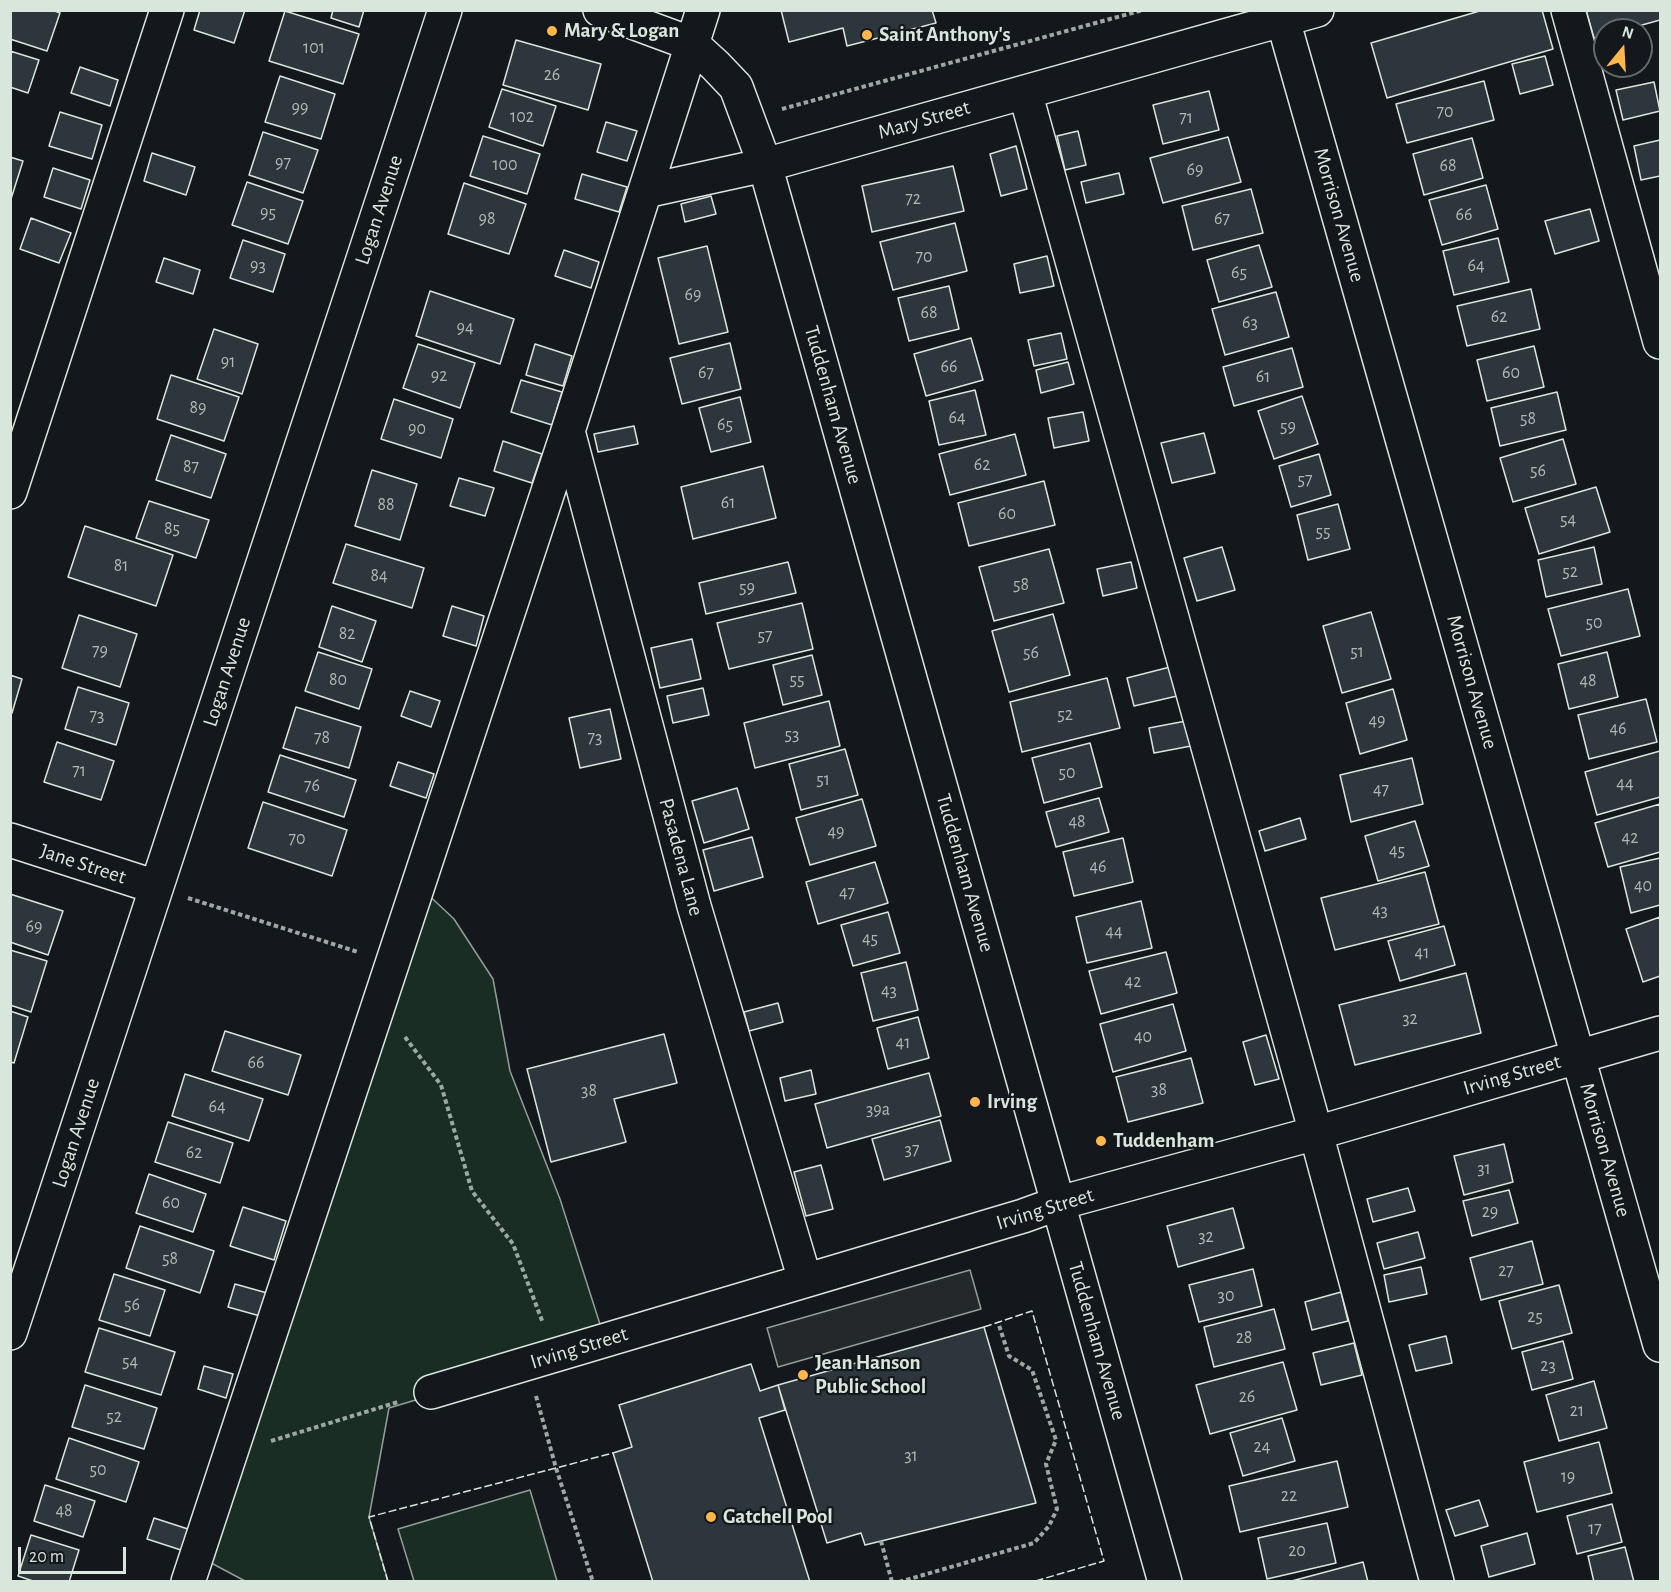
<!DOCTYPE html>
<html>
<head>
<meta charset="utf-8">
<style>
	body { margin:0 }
	#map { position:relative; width:1671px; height:1592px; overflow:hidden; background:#14181c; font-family:"Alegreya Sans",sans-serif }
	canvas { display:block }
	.frame { position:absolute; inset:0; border:12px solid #d8e6dc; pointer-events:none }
	.north { position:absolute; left:1593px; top:18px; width:60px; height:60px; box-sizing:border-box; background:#14181c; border:2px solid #626a69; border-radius:50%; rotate:18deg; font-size:16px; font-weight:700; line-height:24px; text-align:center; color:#d8e6dc }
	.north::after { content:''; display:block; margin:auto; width:21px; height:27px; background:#ffb74d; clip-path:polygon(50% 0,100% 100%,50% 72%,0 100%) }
	.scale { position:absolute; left:18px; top:1547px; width:108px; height:27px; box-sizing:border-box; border:3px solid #d8e6dc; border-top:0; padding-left:8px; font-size:18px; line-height:21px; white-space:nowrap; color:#d8e6dc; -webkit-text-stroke:4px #14181c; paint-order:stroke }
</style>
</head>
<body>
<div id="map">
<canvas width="1671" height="1592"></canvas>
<div class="frame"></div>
<div class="north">N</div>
<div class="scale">20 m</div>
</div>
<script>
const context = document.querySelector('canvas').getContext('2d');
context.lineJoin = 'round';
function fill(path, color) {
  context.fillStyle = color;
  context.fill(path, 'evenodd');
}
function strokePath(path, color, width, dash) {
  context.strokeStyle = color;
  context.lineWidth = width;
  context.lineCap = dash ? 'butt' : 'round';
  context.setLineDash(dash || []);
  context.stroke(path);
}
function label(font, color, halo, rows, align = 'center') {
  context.font = font + ' "Alegreya Sans",sans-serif';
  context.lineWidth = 4.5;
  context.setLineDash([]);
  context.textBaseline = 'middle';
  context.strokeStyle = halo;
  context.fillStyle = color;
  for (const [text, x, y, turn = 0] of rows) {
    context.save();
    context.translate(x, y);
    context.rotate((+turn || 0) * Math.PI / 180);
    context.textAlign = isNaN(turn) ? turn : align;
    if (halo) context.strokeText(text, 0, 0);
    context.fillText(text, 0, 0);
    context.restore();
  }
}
const green = new Path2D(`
	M 420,887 L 454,919 L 493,979 L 510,1071 L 560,1199 L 606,1343 L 389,1408 L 369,1517 L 388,1581 L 245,1581 L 198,1556 Z
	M 530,1490 L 557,1581 L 414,1581 L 398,1529 Z`);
const parking = new Path2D(`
	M 970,1270 L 981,1309 L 778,1367 L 767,1328 Z`);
const building = new Path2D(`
	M 10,10 L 52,10 L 60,13 L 47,51 L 10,39 Z
	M 200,10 L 245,10 L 234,43 L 194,30 Z
	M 333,10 L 364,10 L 359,27 L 331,18 Z
	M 781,10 L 932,10 L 936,23 L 847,46 L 843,28 L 789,42 Z
	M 1483,10 L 1542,10 L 1553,49 L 1387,98 L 1371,43 Z
	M 1586,10 L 1660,10 L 1660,20 L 1624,30 L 1605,30 L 1605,35 L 1594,38 Z
	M 285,11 L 359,34 L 343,84 L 269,61 Z
	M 516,40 L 601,64 L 588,110 L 503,85 Z
	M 10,51 L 39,60 L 28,93 L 10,87 Z
	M 1545,56 L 1553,85 L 1520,94 L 1512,64 Z
	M 80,67 L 118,80 L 110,106 L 71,93 Z
	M 280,76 L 335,94 L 321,139 L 265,122 Z
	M 1484,81 L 1494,120 L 1407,143 L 1396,104 Z
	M 1654,82 L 1660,111 L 1623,120 L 1616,90 Z
	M 502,89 L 556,106 L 543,146 L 489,127 Z
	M 1209,91 L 1219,130 L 1163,144 L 1153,105 Z
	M 60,112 L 102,125 L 92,159 L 49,146 Z
	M 606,122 L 637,131 L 627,161 L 597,152 Z
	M 1078,131 L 1086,165 L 1065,170 L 1057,136 Z
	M 263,132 L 318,150 L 303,193 L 249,175 Z
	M 483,136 L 540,154 L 527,194 L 470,176 Z
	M 1228,137 L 1241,182 L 1163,203 L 1150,158 Z
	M 1472,138 L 1483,178 L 1424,195 L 1413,154 Z
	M 1660,140 L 1660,176 L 1641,180 L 1634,146 Z
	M 1016,146 L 1027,189 L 1001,196 L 990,154 Z
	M 152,153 L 195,167 L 186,195 L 144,181 Z
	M 10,157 L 23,161 L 11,199 L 10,199 Z
	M 953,166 L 964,211 L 872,232 L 862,186 Z
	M 53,168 L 90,180 L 81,209 L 44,197 Z
	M 1119,173 L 1124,194 L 1086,203 L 1081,182 Z
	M 582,174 L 627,187 L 619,212 L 575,199 Z
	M 247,182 L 303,201 L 288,244 L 232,225 Z
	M 464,183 L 526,204 L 509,254 L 448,234 Z
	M 1486,185 L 1498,229 L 1442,245 L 1429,200 Z
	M 1251,189 L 1263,233 L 1193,250 L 1182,206 Z
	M 711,196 L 716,214 L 685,222 L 681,204 Z
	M 1590,209 L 1599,241 L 1555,254 L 1545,221 Z
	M 31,218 L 71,233 L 59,263 L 20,249 Z
	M 955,223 L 967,271 L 893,290 L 880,242 Z
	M 1498,238 L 1509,282 L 1454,295 L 1443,251 Z
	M 243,240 L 285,254 L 273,292 L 230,278 Z
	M 1259,245 L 1272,287 L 1219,302 L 1207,260 Z
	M 707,246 L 728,332 L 679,344 L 658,258 Z
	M 564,250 L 599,262 L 591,288 L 555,276 Z
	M 1047,256 L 1054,286 L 1020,293 L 1014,264 Z
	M 164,258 L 200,270 L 193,294 L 156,282 Z
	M 949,286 L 959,329 L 909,341 L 898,298 Z
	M 1531,289 L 1540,329 L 1467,346 L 1457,306 Z
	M 430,291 L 514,319 L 500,364 L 416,336 Z
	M 1276,292 L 1289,337 L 1225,355 L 1212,309 Z
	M 214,329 L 258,344 L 242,394 L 197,379 Z
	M 1061,333 L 1067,359 L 1034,366 L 1028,340 Z
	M 971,338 L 983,380 L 926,396 L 914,354 Z
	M 730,343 L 741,389 L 682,404 L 670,358 Z
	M 418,344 L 475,363 L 460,408 L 403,388 Z
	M 535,344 L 572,356 L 563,386 L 526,375 Z
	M 1534,346 L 1544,387 L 1487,401 L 1477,360 Z
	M 1292,348 L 1303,387 L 1234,406 L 1223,367 Z
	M 1068,362 L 1074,384 L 1041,393 L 1036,370 Z
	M 171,375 L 239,397 L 224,441 L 157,419 Z
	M 521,380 L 562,392 L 552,425 L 511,412 Z
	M 975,390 L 986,435 L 939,445 L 929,401 Z
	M 1557,392 L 1566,430 L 1500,446 L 1491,408 Z
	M 1302,396 L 1318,444 L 1274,459 L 1258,411 Z
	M 740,397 L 751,442 L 711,452 L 699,408 Z
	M 394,399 L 453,419 L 441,458 L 381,439 Z
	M 1083,412 L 1089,441 L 1054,448 L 1048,418 Z
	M 634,426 L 638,444 L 598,452 L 594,434 Z
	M 1204,433 L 1215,473 L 1172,483 L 1161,443 Z
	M 1015,434 L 1026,475 L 950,495 L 939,454 Z
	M 171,435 L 226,454 L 211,498 L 156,480 Z
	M 1563,439 L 1576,484 L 1513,502 L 1500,458 Z
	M 503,441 L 542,454 L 532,483 L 494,471 Z
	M 1319,454 L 1331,495 L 1291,507 L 1279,466 Z
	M 763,466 L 776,518 L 693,539 L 681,487 Z
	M 372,470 L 417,484 L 400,540 L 355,526 Z
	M 459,478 L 494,488 L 485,516 L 450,506 Z
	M 1044,481 L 1055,525 L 969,546 L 958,503 Z
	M 1596,487 L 1610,532 L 1539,554 L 1525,508 Z
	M 149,501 L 209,520 L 196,558 L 136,538 Z
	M 1338,504 L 1350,549 L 1308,560 L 1297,515 Z
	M 85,526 L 173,555 L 156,606 L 68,577 Z
	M 346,544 L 424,568 L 412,608 L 333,583 Z
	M 1222,547 L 1235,590 L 1197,601 L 1184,558 Z
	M 1594,547 L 1602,584 L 1546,597 L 1538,560 Z
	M 1049,549 L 1064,603 L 994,621 L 979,567 Z
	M 788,562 L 796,593 L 706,614 L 699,583 Z
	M 1131,562 L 1137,588 L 1103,596 L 1097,569 Z
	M 1628,589 L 1640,636 L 1561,656 L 1548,609 Z
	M 802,603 L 813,649 L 729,669 L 717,623 Z
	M 332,606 L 376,621 L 362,662 L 319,647 Z
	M 452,606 L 484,616 L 476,646 L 443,636 Z
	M 1371,612 L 1391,679 L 1342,693 L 1323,626 Z
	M 1053,614 L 1070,675 L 1009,692 L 992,631 Z
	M 79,615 L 137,634 L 120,687 L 62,668 Z
	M 692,639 L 701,679 L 660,688 L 651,648 Z
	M 318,652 L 372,669 L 359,709 L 305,691 Z
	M 1607,652 L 1618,697 L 1569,709 L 1558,664 Z
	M 812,655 L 822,695 L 783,705 L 773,665 Z
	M 1170,667 L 1177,696 L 1134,706 L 1127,678 Z
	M 10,675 L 22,679 L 12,713 L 10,713 Z
	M 1107,678 L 1120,728 L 1022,752 L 1010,702 Z
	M 78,687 L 129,703 L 116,745 L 65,729 Z
	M 703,688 L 709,715 L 673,723 L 667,696 Z
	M 1393,689 L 1407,740 L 1360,754 L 1346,703 Z
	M 410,691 L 440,701 L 431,727 L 401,716 Z
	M 1646,699 L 1657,742 L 1589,759 L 1578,715 Z
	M 829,701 L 840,746 L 755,768 L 744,723 Z
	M 296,707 L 361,727 L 349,768 L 283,748 Z
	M 610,709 L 621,759 L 580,768 L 569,718 Z
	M 1186,721 L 1191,746 L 1154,753 L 1149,728 Z
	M 57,742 L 114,761 L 101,800 L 44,782 Z
	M 1090,743 L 1102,787 L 1044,803 L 1032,758 Z
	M 845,749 L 858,795 L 801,810 L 789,764 Z
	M 1660,751 L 1660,797 L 1597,815 L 1585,772 Z
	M 280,755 L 356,780 L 344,817 L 268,792 Z
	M 1412,758 L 1423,804 L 1351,822 L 1340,775 Z
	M 398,762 L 434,774 L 426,798 L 390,786 Z
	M 737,788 L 749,829 L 704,843 L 692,801 Z
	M 1099,798 L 1109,832 L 1056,847 L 1046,812 Z
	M 862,799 L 876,846 L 810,865 L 796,818 Z
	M 263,802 L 347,830 L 332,876 L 248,848 Z
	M 1660,804 L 1660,852 L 1608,867 L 1595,823 Z
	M 1300,818 L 1306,839 L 1265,851 L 1259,831 Z
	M 1415,821 L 1429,866 L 1378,881 L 1365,836 Z
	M 752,837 L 763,877 L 714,891 L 703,850 Z
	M 1123,838 L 1133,882 L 1074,896 L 1063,852 Z
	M 1660,858 L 1660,905 L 1631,913 L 1620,867 Z
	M 875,862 L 888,903 L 818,924 L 806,882 Z
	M 1425,872 L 1439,924 L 1335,950 L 1321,898 Z
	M 10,894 L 63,911 L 48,955 L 10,942 Z
	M 1141,901 L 1152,948 L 1087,963 L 1076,917 Z
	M 888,912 L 900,953 L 853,966 L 841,925 Z
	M 1660,917 L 1660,976 L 1643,982 L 1626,929 Z
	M 1444,926 L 1455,965 L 1400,981 L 1388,941 Z
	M 10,950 L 47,961 L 31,1012 L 10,1005 Z
	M 1166,952 L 1177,993 L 1101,1014 L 1089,971 Z
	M 906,962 L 918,1010 L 873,1021 L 861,973 Z
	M 1466,973 L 1481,1033 L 1355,1065 L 1339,1005 Z
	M 778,1003 L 783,1022 L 749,1031 L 744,1012 Z
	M 1173,1004 L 1186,1051 L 1113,1072 L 1100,1024 Z
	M 10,1011 L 28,1017 L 14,1063 L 10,1062 Z
	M 918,1017 L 929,1058 L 888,1069 L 877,1028 Z
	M 225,1031 L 301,1055 L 288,1095 L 212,1071 Z
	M 664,1034 L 677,1083 L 614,1099 L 626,1142 L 551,1162 L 527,1069 Z
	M 1266,1035 L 1279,1079 L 1255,1085 L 1243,1042 Z
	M 1191,1058 L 1203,1103 L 1128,1122 L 1116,1077 Z
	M 811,1070 L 816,1094 L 785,1101 L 780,1078 Z
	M 929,1073 L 941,1116 L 827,1148 L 815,1104 Z
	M 185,1074 L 263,1099 L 249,1141 L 172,1116 Z
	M 940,1120 L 951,1161 L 884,1180 L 872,1139 Z
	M 168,1122 L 233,1143 L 220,1183 L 155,1162 Z
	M 1504,1144 L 1513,1182 L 1464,1195 L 1454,1156 Z
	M 821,1165 L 833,1209 L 806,1216 L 794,1172 Z
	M 149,1174 L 206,1194 L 193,1232 L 136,1213 Z
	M 1408,1188 L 1415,1211 L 1373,1222 L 1367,1199 Z
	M 1509,1190 L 1518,1223 L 1472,1236 L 1463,1201 Z
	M 243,1207 L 286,1221 L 274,1260 L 230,1246 Z
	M 1233,1208 L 1244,1248 L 1178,1267 L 1167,1226 Z
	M 140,1226 L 214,1251 L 200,1293 L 126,1268 Z
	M 1418,1232 L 1425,1258 L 1384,1269 L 1377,1243 Z
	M 1532,1241 L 1543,1284 L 1481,1300 L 1470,1258 Z
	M 1421,1267 L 1427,1294 L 1389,1302 L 1384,1275 Z
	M 1253,1269 L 1262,1306 L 1199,1322 L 1189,1285 Z
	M 114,1274 L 165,1290 L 150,1336 L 99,1320 Z
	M 235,1284 L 267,1293 L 260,1316 L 228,1307 Z
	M 1559,1285 L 1572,1333 L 1512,1349 L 1499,1301 Z
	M 1341,1292 L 1348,1321 L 1312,1330 L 1305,1302 Z
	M 1274,1309 L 1285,1349 L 1214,1367 L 1204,1327 Z
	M 984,1327 L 1036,1503 L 865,1545 L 861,1533 L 827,1543 L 778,1385 Z
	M 99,1328 L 175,1352 L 161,1395 L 85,1372 Z
	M 1446,1336 L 1452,1363 L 1416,1371 L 1409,1345 Z
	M 1563,1341 L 1573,1379 L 1532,1390 L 1522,1352 Z
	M 1354,1343 L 1362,1375 L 1321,1385 L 1313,1353 Z
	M 1283,1362 L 1297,1410 L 1210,1434 L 1196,1385 Z
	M 751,1364 L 760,1391 L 778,1385 L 785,1410 L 759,1418 L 810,1582 L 653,1582 L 613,1453 L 632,1447 L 619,1405 Z
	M 204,1366 L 233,1374 L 226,1398 L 198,1389 Z
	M 1594,1381 L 1607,1428 L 1559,1441 L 1546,1395 Z
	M 85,1385 L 157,1408 L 144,1449 L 72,1427 Z
	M 1282,1418 L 1295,1461 L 1243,1476 L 1230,1433 Z
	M 69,1438 L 139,1462 L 126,1502 L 56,1479 Z
	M 1599,1442 L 1612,1493 L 1537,1512 L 1524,1462 Z
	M 1337,1461 L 1348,1507 L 1240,1532 L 1229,1486 Z
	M 45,1485 L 95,1501 L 83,1537 L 34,1521 Z
	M 1479,1500 L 1488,1526 L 1455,1536 L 1446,1510 Z
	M 1612,1504 L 1622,1542 L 1577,1554 L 1567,1516 Z
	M 154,1518 L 191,1530 L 184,1551 L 147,1539 Z
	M 1327,1523 L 1336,1563 L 1267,1579 L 1258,1538 Z
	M 1527,1533 L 1535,1564 L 1489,1577 L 1481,1546 Z
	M 31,1535 L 79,1550 L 69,1582 L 36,1582 L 18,1576 Z
	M 1625,1547 L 1634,1582 L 1594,1582 L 1588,1556 Z
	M 1363,1562 L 1368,1582 L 1288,1582 Z`);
const path = new Path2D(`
	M 782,109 L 1143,10
	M 188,898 L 358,952
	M 405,1037 L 441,1085 L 472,1191 L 513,1244 L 543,1323
	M 536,1396 L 556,1468 L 593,1582
	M 271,1441 L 398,1402
	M 881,1541 L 892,1582
	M 899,1582 L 1034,1543 L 1049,1526 L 1057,1509 L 1046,1464 L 1056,1440 L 1032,1370 L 1009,1356 L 998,1322`);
const minor = new Path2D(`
	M 600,10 L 692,44 L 715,65 L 736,87 L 765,165 L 1165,1582
	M 1568,10 L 1660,342
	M 1283,20 L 1660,1345
	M 1025,92 L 1316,1133 L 1437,1582
	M 646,191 L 765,165 L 1317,10
	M 568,431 L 694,906 L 805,1280
	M 10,492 L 167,10
	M 10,840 L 156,887
	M 10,1333 L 445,10
	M 431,1392 L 1023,1216 L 1059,1203 L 1316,1133 L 1660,1033
	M 188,1582 L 568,431 L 703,10`);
const fence = new Path2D(`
	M 984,1327 L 1032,1311 L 1104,1561 L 1032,1582
	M 388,1582 L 369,1517 L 613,1453`);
const markers = [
	[552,31,6,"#ffb74d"],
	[867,35,6,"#ffb74d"],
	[975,1102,6,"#ffb74d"],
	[1101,1141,6,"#ffb74d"],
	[803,1375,6,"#ffb74d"],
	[711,1517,6,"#ffb74d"]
];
const numberNames = [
	["101",314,48],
	["26",552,75],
	["99",300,108],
	["70",1445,112],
	["102",522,117],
	["71",1186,118],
	["97",283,163],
	["100",505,165],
	["68",1448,166],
	["69",1195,170],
	["72",913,199],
	["95",268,213],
	["66",1464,215],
	["98",487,219],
	["67",1222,219],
	["70",924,257],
	["93",258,266],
	["64",1476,266],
	["65",1239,273],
	["69",693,295],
	["68",929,313],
	["62",1499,317],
	["63",1250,323],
	["94",465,328],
	["91",228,362],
	["66",949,367],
	["67",706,373],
	["60",1511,373],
	["92",439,376],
	["61",1263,377],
	["89",198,408],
	["64",957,418],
	["58",1528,419],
	["65",725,425],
	["59",1288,427],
	["90",417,429],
	["62",982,465],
	["87",191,467],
	["56",1538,471],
	["57",1305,480],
	["61",728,503],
	["88",386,505],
	["60",1007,514],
	["54",1568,520],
	["85",172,529],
	["55",1323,532],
	["81",121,566],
	["52",1570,572],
	["84",379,576],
	["58",1021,585],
	["59",747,588],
	["50",1594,623],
	["82",347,634],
	["57",765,636],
	["79",100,651],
	["51",1357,652],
	["56",1031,653],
	["80",338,680],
	["55",797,680],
	["48",1588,681],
	["52",1065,715],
	["73",97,716],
	["49",1377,721],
	["46",1618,729],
	["53",792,735],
	["78",322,738],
	["73",595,738],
	["71",79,771],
	["50",1067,773],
	["51",823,780],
	["44",1625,784],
	["76",312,786],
	["47",1381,790],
	["48",1077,822],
	["49",836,832],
	["42",1630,838],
	["70",297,839],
	["45",1397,851],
	["46",1098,867],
	["40",1643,886],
	["47",847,893],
	["43",1380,911],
	["69",34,927],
	["44",1114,932],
	["45",870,939],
	["41",1422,953],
	["42",1133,982],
	["43",889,991],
	["32",1410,1019],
	["40",1143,1037],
	["41",903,1043],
	["66",256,1063],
	["38",1159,1090],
	["38",589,1091],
	["64",217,1107],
	["39a",878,1110],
	["37",912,1150],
	["62",194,1153],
	["31",1484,1169],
	["60",171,1203],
	["29",1490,1212],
	["32",1206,1237],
	["58",170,1259],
	["27",1506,1271],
	["30",1226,1296],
	["56",132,1305],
	["25",1535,1317],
	["28",1244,1338],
	["54",130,1362],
	["23",1548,1366],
	["26",1247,1397],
	["21",1577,1411],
	["52",114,1417],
	["24",1262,1447],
	["31",911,1456],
	["50",98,1470],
	["19",1568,1477],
	["22",1289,1496],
	["48",64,1511],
	["17",1595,1529],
	["20",1297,1551]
];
const poiNames = [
	["Mary & Logan",564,31],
	["Saint Anthony's",879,35],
	["Irving",987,1102],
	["Tuddenham",1113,1141],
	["Jean Hanson",815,1363],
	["Public School",815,1387],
	["Gatchell Pool",723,1517]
];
const streetNames = [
	["Mary Street",924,120,-16],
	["Logan Avenue",379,210,-72],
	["Morrison Avenue",1339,215,74],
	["Tuddenham Avenue",833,405,74],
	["Logan Avenue",227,672,-72],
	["Morrison Avenue",1472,682,74],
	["Pasadena Lane",681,857,75],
	["Jane Street",83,864,18],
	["Tuddenham Avenue",965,873,74],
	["Irving Street",1512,1075,-16],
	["Logan Avenue",76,1133,-72],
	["Morrison Avenue",1605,1150,74],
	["Irving Street",1045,1209,-17],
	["Tuddenham Avenue",1097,1341,74],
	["Irving Street",579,1348,-17]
];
fill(green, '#1a2d24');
strokePath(green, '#939e99', 1.5);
fill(parking, '#24282b');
strokePath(parking, '#939e99', 1.5);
fill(building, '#2c363c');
strokePath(building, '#d8e6dc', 1.5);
strokePath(minor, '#d8e6dc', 36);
strokePath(path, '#9da8a2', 4, [4.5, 3]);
strokePath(minor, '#14181c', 33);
strokePath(fence, '#d8e6dc', 1.5, [8, 3]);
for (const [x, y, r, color] of markers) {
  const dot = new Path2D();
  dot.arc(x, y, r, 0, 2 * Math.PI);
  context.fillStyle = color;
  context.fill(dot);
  strokePath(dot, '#14181c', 2);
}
label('18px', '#adbab4', null, numberNames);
label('bold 21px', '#d8e6dc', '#14181c', poiNames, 'left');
label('21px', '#d8e6dc', '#14181c', streetNames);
</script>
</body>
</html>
